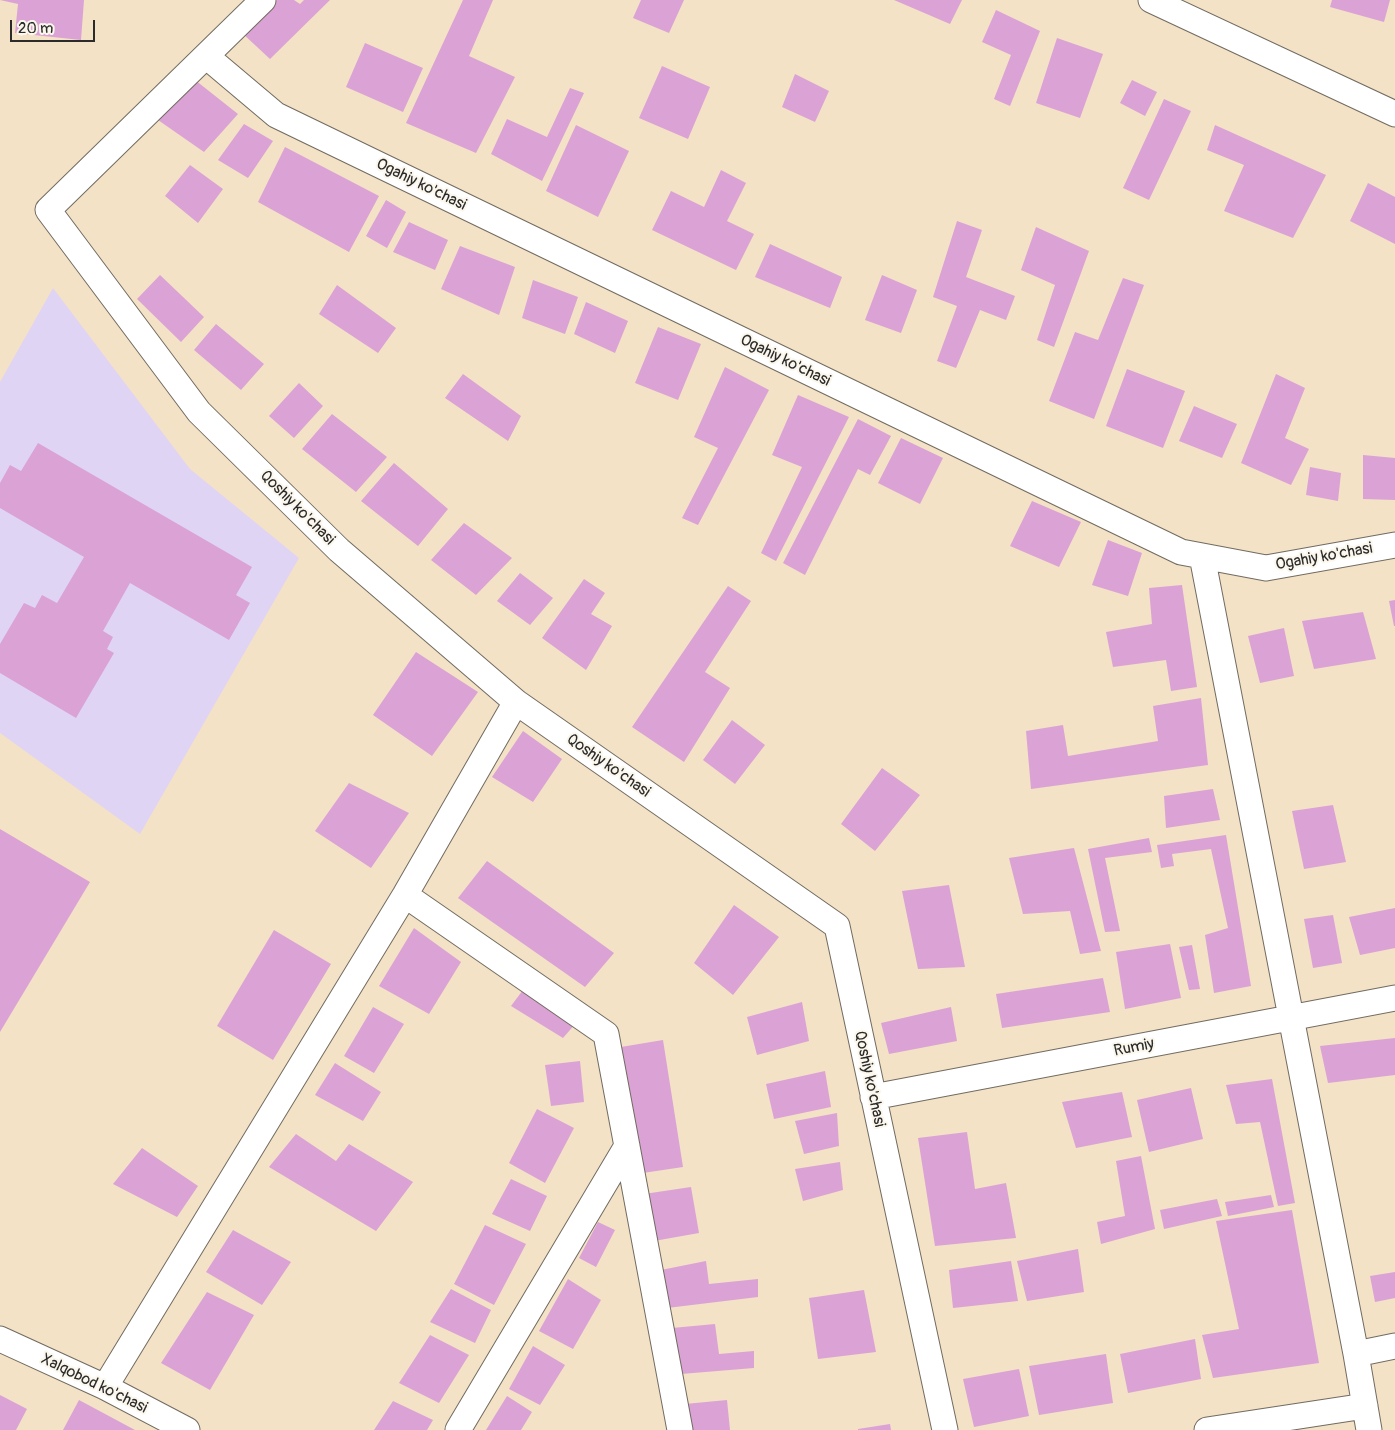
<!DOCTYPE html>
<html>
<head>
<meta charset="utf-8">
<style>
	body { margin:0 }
	#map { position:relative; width:1395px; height:1430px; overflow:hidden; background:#f3e2c6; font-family:Pangolin,sans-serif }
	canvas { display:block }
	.scale { position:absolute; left:10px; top:20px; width:85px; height:22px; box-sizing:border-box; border:2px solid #2b2b2b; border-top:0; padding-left:6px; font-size:15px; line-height:18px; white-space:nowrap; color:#2b2b2b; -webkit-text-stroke:4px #fbf7ec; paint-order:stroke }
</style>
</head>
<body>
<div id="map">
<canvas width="1395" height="1430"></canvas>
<div class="scale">20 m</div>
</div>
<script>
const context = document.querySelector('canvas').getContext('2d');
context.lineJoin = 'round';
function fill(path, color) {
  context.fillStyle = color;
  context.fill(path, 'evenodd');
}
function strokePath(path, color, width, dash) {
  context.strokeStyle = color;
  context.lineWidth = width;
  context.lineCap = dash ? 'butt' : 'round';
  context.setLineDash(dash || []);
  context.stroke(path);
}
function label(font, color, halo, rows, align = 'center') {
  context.font = font + ' Pangolin,sans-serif';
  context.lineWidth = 4;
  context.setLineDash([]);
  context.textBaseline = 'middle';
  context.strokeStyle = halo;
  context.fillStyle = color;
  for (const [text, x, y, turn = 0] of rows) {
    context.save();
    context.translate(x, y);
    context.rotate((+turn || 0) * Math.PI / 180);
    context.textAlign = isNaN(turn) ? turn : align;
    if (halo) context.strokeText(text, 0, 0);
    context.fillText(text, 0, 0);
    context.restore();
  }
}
const built = new Path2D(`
	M 53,288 L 190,469 L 299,558 L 140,834 L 0,733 L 0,382 Z`);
const building = new Path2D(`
	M 0,0 L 84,0 L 81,40 L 15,33 L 18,4 Z
	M 277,0 L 294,0 L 300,4 L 304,0 L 330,0 L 270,59 L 241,32 Z
	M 463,0 L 493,0 L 469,56 L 515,77 L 476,153 L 406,123 Z
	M 641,0 L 684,0 L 669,33 L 633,18 Z
	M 894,0 L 962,0 L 950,24 Z
	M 1332,0 L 1390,0 L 1384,22 L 1330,7 Z
	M 996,10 L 1040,31 L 1010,106 L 994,99 L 1011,55 L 982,42 Z
	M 1057,38 L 1103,54 L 1080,118 L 1036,103 Z
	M 365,43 L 423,68 L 403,112 L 346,87 Z
	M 662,66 L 710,87 L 688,139 L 639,118 Z
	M 795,74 L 829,91 L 815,122 L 782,107 Z
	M 195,80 L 238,114 L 204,152 L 158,120 Z
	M 1132,80 L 1157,92 L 1145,116 L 1120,103 Z
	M 570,88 L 584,93 L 542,181 L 491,154 L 507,119 L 547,137 Z
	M 1164,99 L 1191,111 L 1149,200 L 1123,188 Z
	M 244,124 L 273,141 L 248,178 L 218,160 Z
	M 576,125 L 629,151 L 598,217 L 546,191 Z
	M 1215,125 L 1326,175 L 1293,238 L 1224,211 L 1244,165 L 1207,150 Z
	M 285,147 L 379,196 L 349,252 L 258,202 Z
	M 190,165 L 223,189 L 198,223 L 165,196 Z
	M 721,170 L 746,183 L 727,221 L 754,234 L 736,270 L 652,230 L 671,191 L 704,207 Z
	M 1368,183 L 1395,197 L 1395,244 L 1350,221 Z
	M 386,200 L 406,212 L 387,248 L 366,236 Z
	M 957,221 L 982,230 L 966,277 L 1015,296 L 1006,320 L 980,310 L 956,368 L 937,361 L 957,306 L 933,297 Z
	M 409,222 L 448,240 L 435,270 L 393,252 Z
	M 1036,227 L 1089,251 L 1054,347 L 1037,340 L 1055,285 L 1021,270 Z
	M 770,244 L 842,277 L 830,308 L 755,277 Z
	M 460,246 L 515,267 L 499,315 L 441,289 Z
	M 160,275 L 204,317 L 181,342 L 137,299 Z
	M 882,275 L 917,290 L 901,333 L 865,320 Z
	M 1123,278 L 1144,285 L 1094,419 L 1049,401 L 1075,332 L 1098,340 Z
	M 533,280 L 578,297 L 565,334 L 522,318 Z
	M 337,285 L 396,328 L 378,353 L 319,314 Z
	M 586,302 L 628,321 L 615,353 L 574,334 Z
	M 216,324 L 264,364 L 241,390 L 194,350 Z
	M 658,327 L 701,344 L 678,400 L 635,383 Z
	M 725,367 L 769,390 L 698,525 L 682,518 L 718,448 L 694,437 Z
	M 1127,369 L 1185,391 L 1163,448 L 1106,426 Z
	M 463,374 L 521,416 L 508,441 L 445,398 Z
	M 1276,374 L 1305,388 L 1285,438 L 1309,449 L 1291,485 L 1241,463 Z
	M 299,383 L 323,406 L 294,438 L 269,416 Z
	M 798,395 L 849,417 L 776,561 L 761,553 L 802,467 L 772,455 Z
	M 1194,406 L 1237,424 L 1222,458 L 1179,441 Z
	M 332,414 L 387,457 L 356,492 L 302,449 Z
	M 858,419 L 891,436 L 870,475 L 858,469 L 805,575 L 783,563 Z
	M 901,438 L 943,458 L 920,504 L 878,483 Z
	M 38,443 L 252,567 L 236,595 L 250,603 L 229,640 L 130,583 L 103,631 L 113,637 L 107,649 L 114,653 L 76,718 L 0,673 L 0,644 L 24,603 L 35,608 L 42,595 L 57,603 L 84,557 L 0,508 L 0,483 L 10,465 L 21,471 Z
	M 1363,455 L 1395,458 L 1395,500 L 1363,499 Z
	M 394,463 L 448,509 L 418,546 L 361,501 Z
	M 1310,467 L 1341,473 L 1338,501 L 1306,495 Z
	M 1032,501 L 1081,522 L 1059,567 L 1010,546 Z
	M 464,523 L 512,558 L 476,595 L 431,560 Z
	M 1108,540 L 1142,553 L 1128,596 L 1092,585 Z
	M 520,573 L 553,598 L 530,625 L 497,601 Z
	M 584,579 L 605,593 L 591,614 L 612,626 L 586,670 L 542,638 Z
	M 1182,585 L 1197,687 L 1171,691 L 1166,660 L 1113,667 L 1106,632 L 1152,624 L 1149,588 Z
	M 728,586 L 751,601 L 705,672 L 730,688 L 684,762 L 632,727 Z
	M 1395,600 L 1395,626 L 1394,626 L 1389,601 Z
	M 1363,612 L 1376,659 L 1314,669 L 1302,621 Z
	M 1284,628 L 1294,676 L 1260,683 L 1248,636 Z
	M 416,652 L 478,692 L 432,756 L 373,715 Z
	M 1201,698 L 1208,765 L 1031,789 L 1026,731 L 1063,725 L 1068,756 L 1158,741 L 1153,706 Z
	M 732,720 L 765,745 L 735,784 L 703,760 Z
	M 523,731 L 562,759 L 533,802 L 492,777 Z
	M 882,768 L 920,795 L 875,851 L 841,824 Z
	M 349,783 L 409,813 L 371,868 L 315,831 Z
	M 1213,789 L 1220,820 L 1166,828 L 1164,796 Z
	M 1333,805 L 1346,862 L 1304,869 L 1292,811 Z
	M 0,829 L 90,882 L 0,1032 Z
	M 1226,835 L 1251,986 L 1214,993 L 1205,935 L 1228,928 L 1211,849 L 1172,854 L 1174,866 L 1161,868 L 1157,845 Z
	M 1149,838 L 1152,852 L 1105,858 L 1120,931 L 1105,932 L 1088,849 Z
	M 1074,848 L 1101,951 L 1080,954 L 1070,911 L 1023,914 L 1009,858 Z
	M 487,861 L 614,953 L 585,987 L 458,898 Z
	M 949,885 L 965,967 L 918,969 L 902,891 Z
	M 734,905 L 779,937 L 733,995 L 694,963 Z
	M 1395,908 L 1395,948 L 1360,955 L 1349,917 Z
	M 1333,915 L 1342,963 L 1313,968 L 1304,919 Z
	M 414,928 L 461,962 L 429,1014 L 379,986 Z
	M 274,930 L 331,964 L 273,1060 L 217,1026 Z
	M 1170,944 L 1181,998 L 1125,1009 L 1116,952 Z
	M 1192,945 L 1200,989 L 1189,990 L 1179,947 Z
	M 1103,978 L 1110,1012 L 1002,1028 L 996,994 Z
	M 523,990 L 576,1023 L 563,1038 L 511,1006 Z
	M 802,1002 L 809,1041 L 757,1055 L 747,1017 Z
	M 373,1007 L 404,1024 L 374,1073 L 344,1056 Z
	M 951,1007 L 957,1041 L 889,1054 L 881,1023 Z
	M 1395,1038 L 1395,1075 L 1328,1083 L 1320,1046 Z
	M 663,1040 L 683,1167 L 636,1174 L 615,1048 Z
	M 580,1061 L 584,1102 L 551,1106 L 545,1065 Z
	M 335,1063 L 381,1092 L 363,1121 L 315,1095 Z
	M 825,1071 L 831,1107 L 774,1119 L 766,1084 Z
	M 1272,1079 L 1295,1203 L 1278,1206 L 1260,1122 L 1236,1124 L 1226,1085 Z
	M 1191,1088 L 1203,1139 L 1149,1152 L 1137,1100 Z
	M 1122,1092 L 1132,1137 L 1076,1148 L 1062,1102 Z
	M 537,1109 L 574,1128 L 545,1183 L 509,1163 Z
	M 837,1113 L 839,1146 L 804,1154 L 795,1121 Z
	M 967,1132 L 975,1189 L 1006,1183 L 1016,1238 L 935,1246 L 918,1138 Z
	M 296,1134 L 336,1161 L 349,1144 L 413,1182 L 376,1231 L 269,1167 Z
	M 142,1148 L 198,1186 L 177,1217 L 113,1184 Z
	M 1141,1156 L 1155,1229 L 1101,1244 L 1097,1222 L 1125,1216 L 1116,1161 Z
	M 840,1162 L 843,1190 L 803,1201 L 795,1169 Z
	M 511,1179 L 547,1196 L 530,1231 L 492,1214 Z
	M 691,1187 L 699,1233 L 654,1241 L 644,1194 Z
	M 1271,1195 L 1274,1207 L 1228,1216 L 1225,1202 Z
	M 1217,1199 L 1222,1216 L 1164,1229 L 1160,1210 Z
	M 1292,1210 L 1319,1363 L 1213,1378 L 1202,1335 L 1239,1329 L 1216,1221 Z
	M 598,1222 L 615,1230 L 596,1267 L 579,1258 Z
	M 485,1225 L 526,1244 L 494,1305 L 454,1284 Z
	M 233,1230 L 291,1262 L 262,1305 L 206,1272 Z
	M 1078,1249 L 1084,1292 L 1027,1301 L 1017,1261 Z
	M 706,1261 L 709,1284 L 758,1279 L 758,1297 L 667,1308 L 661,1270 Z
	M 1011,1261 L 1018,1301 L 953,1308 L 949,1270 Z
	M 1395,1272 L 1395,1298 L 1375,1302 L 1370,1276 Z
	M 568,1279 L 601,1300 L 573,1349 L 539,1331 Z
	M 451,1289 L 491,1310 L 475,1343 L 430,1322 Z
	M 864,1290 L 876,1352 L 818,1359 L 809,1298 Z
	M 207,1292 L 254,1315 L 210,1390 L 161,1363 Z
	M 715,1324 L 719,1354 L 754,1351 L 754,1368 L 681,1374 L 672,1328 Z
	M 430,1335 L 469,1355 L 439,1403 L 399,1383 Z
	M 1195,1339 L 1201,1379 L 1128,1393 L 1120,1354 Z
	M 533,1346 L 565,1365 L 540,1405 L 509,1389 Z
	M 1106,1354 L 1113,1403 L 1039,1415 L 1029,1366 Z
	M 1019,1369 L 1029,1416 L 974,1427 L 963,1379 Z
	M 0,1395 L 27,1409 L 16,1430 L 0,1430 Z
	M 507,1396 L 532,1412 L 521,1430 L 486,1430 Z
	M 79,1400 L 135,1430 L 63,1430 Z
	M 727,1400 L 730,1430 L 689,1430 L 685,1404 Z
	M 393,1401 L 433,1420 L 427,1430 L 374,1430 Z
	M 890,1424 L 891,1430 L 858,1430 L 858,1429 Z`);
const street = new Path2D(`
	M 263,0 L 48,210 L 199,412 L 339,550 L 516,702 L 837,926 L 945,1430
	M 1151,0 L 1395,114
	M 206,56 L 276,115 L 1181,552 L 1266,568 L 1395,545
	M 1202,556 L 1356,1354 L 1369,1430
	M 405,895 L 606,1034 L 680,1430
	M 873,1097 L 1395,998
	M 0,1339 L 105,1387 L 187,1430
	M 1356,1354 L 1395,1346
	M 105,1387 L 405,895 L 516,702
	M 458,1430 L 627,1146
	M 1207,1430 L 1365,1406`);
const streetNames = [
	["Ogahiy ko'chasi",421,185,26],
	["Ogahiy ko'chasi",785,361,26],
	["Qoshiy ko'chasi",297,508,45],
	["Ogahiy ko'chasi",1324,557,-10],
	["Qoshiy ko'chasi",608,766,35],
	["Rumiy",1134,1048,-11],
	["Qoshiy ko'chasi",869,1079,78],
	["Xalqobod ko'chasi",94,1384,26]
];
fill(built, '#e0d4f4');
fill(building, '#dba2d6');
strokePath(street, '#716b61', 27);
strokePath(street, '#fff', 25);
label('16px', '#2b2b2b', '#fbf7ec', streetNames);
</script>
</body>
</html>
